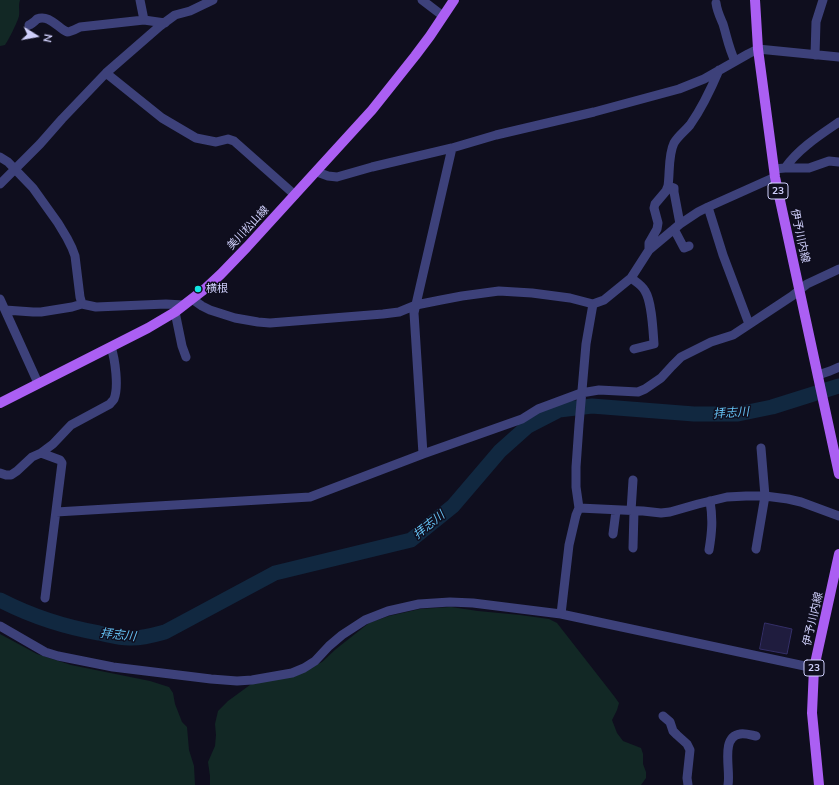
<!DOCTYPE html>
<html>
<head>
<meta charset="utf-8">
<style>
	body { margin:0 }
	#map { position:relative; width:839px; height:785px; overflow:hidden; background:#0f0e1e; font-family:Mulish,sans-serif }
	canvas { display:block }
	.north { position:absolute; left:16px; top:16px; width:40px; height:40px; -webkit-text-stroke:3px #0f0e1e; paint-order:stroke; rotate:101deg; font-size:11px; font-weight:700; line-height:16px; text-align:center; color:#cfcffb }
	.north::after { content:''; display:block; margin:auto; width:14px; height:18px; background:#cfcffb; clip-path:polygon(50% 0,100% 100%,50% 72%,0 100%) }
</style>
</head>
<body>
<div id="map">
<canvas width="839" height="785"></canvas>
<div class="north">N</div>
</div>
<script>
const context = document.querySelector('canvas').getContext('2d');
context.lineJoin = 'round';
function fill(path, color) {
  context.fillStyle = color;
  context.fill(path, 'evenodd');
}
function strokePath(path, color, width, dash) {
  context.strokeStyle = color;
  context.lineWidth = width;
  context.lineCap = dash ? 'butt' : 'round';
  context.setLineDash(dash || []);
  context.stroke(path);
}
function label(font, color, halo, rows, align = 'center') {
  context.font = font + ' Mulish,"Noto Sans JP",sans-serif';
  context.lineWidth = 3;
  context.setLineDash([]);
  context.textBaseline = 'middle';
  context.strokeStyle = halo;
  context.fillStyle = color;
  for (const [text, x, y, turn = 0] of rows) {
    context.save();
    context.translate(x, y);
    context.rotate((+turn || 0) * Math.PI / 180);
    context.textAlign = isNaN(turn) ? turn : align;
    if (halo) context.strokeText(text, 0, 0);
    context.fillText(text, 0, 0);
    context.restore();
  }
}
const green = new Path2D(`
	M 0,0 L 20,0 C 18,6 20,10 19,16 C 18,21 8,41 5,45 L 0,46 Z
	M 451,607 L 478,611 L 520,615 L 549,619 L 557,623 L 614,696 L 619,703 L 617,710 L 612,720 L 617,733 L 623,741 L 641,748 L 643,754 L 643,764 L 646,772 L 646,778 L 641,785 L 210,785 L 210,776 L 208,762 L 215,746 L 216,735 L 215,724 L 218,711 L 228,701 L 254,682 L 300,673 L 322,662 L 336,649 L 369,623 L 389,616 L 420,609 Z
	M 0,634 L 37,654 L 71,665 L 150,681 L 169,687 L 173,693 L 175,704 L 182,722 L 187,727 L 189,750 L 194,766 L 195,785 L 0,785 Z`);
const river = new Path2D(`
	M 0,600 C 31,616 65,627 99,633 C 109,635 119,638 129,638 C 141,639 154,635 165,632 L 275,573 L 411,540 L 453,506 L 500,451 L 528,426 L 559,410 L 592,406 L 694,414 L 738,414 L 772,407 L 839,386`);
const building = new Path2D(`
	M 765,623 L 792,629 L 787,654 L 760,649 Z`);
const minor = new Path2D(`
	M 140,0 L 144,20
	M 422,0 L 443,16
	M 716,3 C 717,11 720,17 723,24 C 727,37 729,49 735,61
	M 29,25 C 32,24 35,21 37,19 C 49,14 58,28 67,32 C 71,32 76,29 80,27 L 144,20 L 165,23
	M 815,55 L 816,22 L 823,0
	M 106,73 L 162,118 L 196,138 L 216,142 L 228,139 L 234,141 L 295,195
	M 0,157 L 8,162 L 33,188 L 58,223 L 67,238 L 72,248 L 75,256 L 80,297 L 82,304
	M 785,168 L 809,168 L 829,161 L 839,162
	M 774,169 L 785,168 C 798,149 820,135 839,122
	M 317,172 L 328,176 L 337,177 L 372,167 L 452,148 L 496,135 L 594,112 L 679,89 L 704,79 L 748,54 L 758,49 L 839,57
	M 0,184 L 40,144 L 62,119 L 106,73 L 160,26 L 175,15 L 190,11 L 213,0
	M 668,186 L 674,188 L 674,192 L 680,224
	M 708,207 L 723,255 L 749,324
	M 674,229 L 684,248 L 689,246
	M 649,250 L 649,243 L 657,229 L 658,223 L 654,208 L 655,204 L 666,191 L 668,186 C 670,173 668,155 674,143 C 678,136 685,131 690,125 C 702,108 711,89 719,70
	M 631,278 C 636,282 642,285 645,291 C 652,302 653,331 654,344 L 634,349
	M 0,299 L 38,383
	M 192,299 L 202,306 L 210,310 L 235,318 L 258,322 L 270,323 L 383,314 L 399,312 L 416,305 L 441,300 L 462,296 L 499,291 L 532,293 L 570,298 L 593,304 L 604,300 L 631,278 L 649,250 L 680,224 L 698,212 L 708,207 L 775,177
	M 5,310 L 33,312 L 41,312 L 72,307 L 82,304 L 96,307 L 166,304 L 183,305
	M 175,312 L 182,346 L 186,357
	M 818,375 L 830,371 L 839,367
	M 41,453 L 60,460 L 62,463 L 45,598
	M 423,454 L 414,313 L 452,148
	M 0,473 L 6,475 L 11,475 L 17,471 L 32,457 L 41,453 L 53,444 L 71,425 L 110,404 C 111,402 113,401 114,399 C 119,387 115,359 111,347
	M 579,508 L 643,511 L 661,513 L 670,512 L 698,504 L 727,497 L 746,496 L 765,496 L 788,499 L 801,502 L 839,516
	M 631,511 L 633,480
	M 56,512 L 310,497 L 423,454 L 522,419 L 538,409 L 581,393 L 599,390 L 638,392 L 645,389 L 661,378 L 672,366 L 681,357 L 711,342 L 733,335 L 792,296 L 807,284 L 839,269
	M 613,534 L 616,511
	M 633,548 L 634,511
	M 756,549 L 765,496 L 761,448
	M 709,550 C 712,532 713,519 710,501
	M 561,614 L 569,545 L 576,515 L 579,508 L 576,487 L 576,467 L 579,425 L 586,344 L 593,304
	M 0,626 L 45,652 L 58,656 L 113,667 L 211,679 L 237,681 L 252,680 L 292,673 L 304,668 L 315,661 L 329,646 L 342,635 L 365,620 L 388,611 L 419,604 L 450,602 L 473,603 L 561,614 L 814,668
	M 663,716 L 670,722 L 673,731 L 677,735 L 687,744 L 690,750 L 687,778 L 688,785
	M 728,785 C 731,770 720,737 740,734 C 745,733 751,735 756,736`);
const major = new Path2D(`
	M 755,0 L 758,49 L 775,177 L 839,474
	M 0,403 L 148,328 L 175,312 L 206,288 L 221,274 L 247,247 L 372,110 L 415,56 L 430,36 L 454,0
	M 819,785 L 812,713 L 814,668 L 839,554`);
const markers = [
	[198,289,4,"#12e5e2"]
];
const shields = [
	[778,191,20],
	[814,668,20]
];
const shieldNames = [
	["23",778,191],
	["23",814,668]
];
const streetNames = [
	["美川松山線",248,228,-47],
	["伊予川内線",800,236,78],
	["伊予川内線",813,619,-77]
];
const poiNames = [
	["横根",206,289]
];
const waterNames = [
	["拝志川",731,413,-4],
	["拝志川",429,525,-39],
	["拝志川",118,635,6]
];
fill(green, '#122825');
strokePath(river, '#112840', 15);
fill(building, '#1f1c3e');
strokePath(building, '#342f68', 1);
strokePath(minor, '#3d417a', 9);
strokePath(major, '#ab5ff3', 10);
for (const [x, y, r, color] of markers) {
  const dot = new Path2D();
  dot.arc(x, y, r, 0, 2 * Math.PI);
  context.fillStyle = color;
  context.fill(dot);
  strokePath(dot, '#0f0e1e', 1.5);
}
for (const [x, y, w] of shields) {
  const box = new Path2D();
  box.roundRect(x - w / 2, y - 8, w, 16, 3);
  context.fillStyle = '#0f0e1e';
  context.fill(box);
  strokePath(box, '#cfcffb', 1);
}
label('bold 10px', '#cfcffb', null, shieldNames);
label('11px', '#cfcffb', '#0f0e1e', streetNames);
label('11px', '#cfcffb', '#0f0e1e', poiNames, 'left');
label('italic 12px', '#65c1f3', '#0f0e1e', waterNames);
</script>
</body>
</html>
